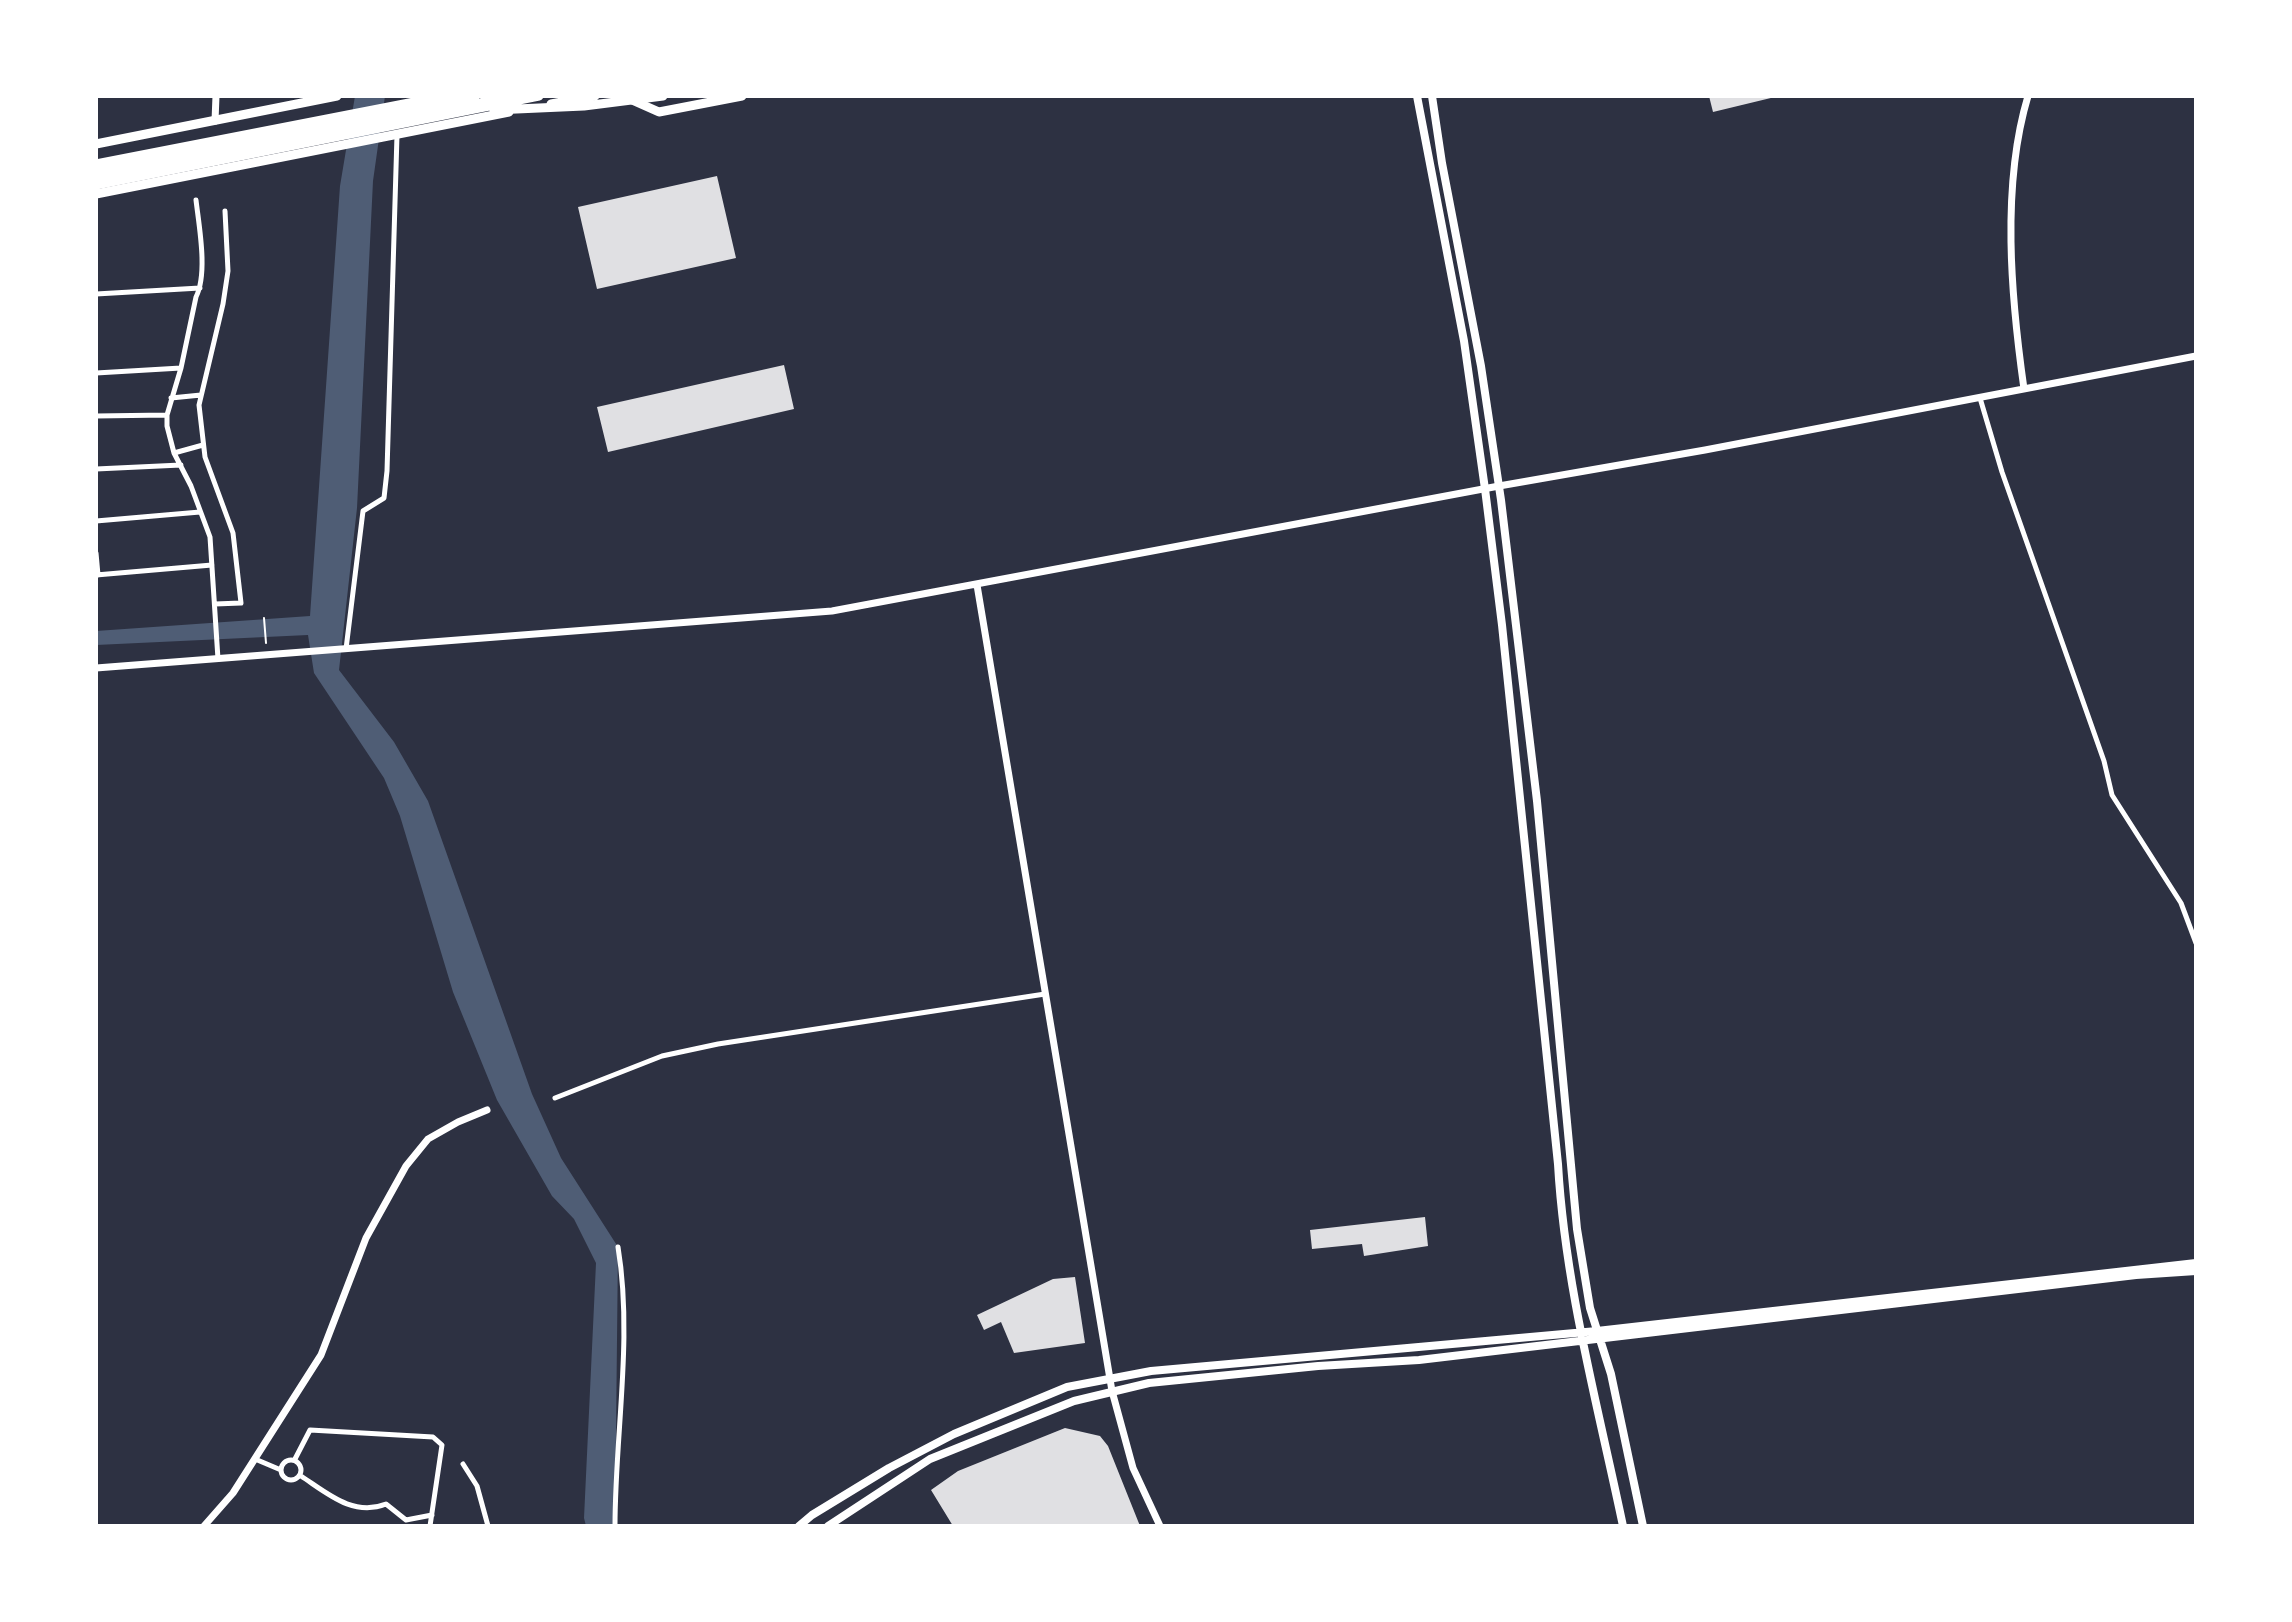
<!DOCTYPE html>
<html>
<head>
<meta charset="utf-8">
<style>
	body { margin:0 }
	#map { position:relative; width:2292px; height:1622px; overflow:hidden; background:#2d3142; font-family:"Archivo Narrow",sans-serif }
	canvas { display:block }
	.frame { position:absolute; inset:0; border:98px solid #fff; pointer-events:none }
</style>
</head>
<body>
<div id="map">
<canvas width="2292" height="1622"></canvas>
<div class="frame"></div>
</div>
<script>
const context = document.querySelector('canvas').getContext('2d');
context.lineJoin = 'round';
function fill(path, color) {
  context.fillStyle = color;
  context.fill(path, 'evenodd');
}
function strokePath(path, color, width, dash) {
  context.strokeStyle = color;
  context.lineWidth = width;
  context.lineCap = dash ? 'butt' : 'round';
  context.setLineDash(dash || []);
  context.stroke(path);
}
const water = new Path2D(`
	M 355,96 L 385,96 L 373,181 L 357,508 L 339,670 L 394,742 L 428,801 L 532,1094 L 561,1158 L 618,1247 L 615,1526 L 586,1526 L 584,1518 L 596,1263 L 574,1219 L 552,1196 L 497,1100 L 453,992 L 400,816 L 384,778 L 314,673 L 308,635 L 96,645 L 96,631 L 310,616 L 340,186 Z`);
const building = new Path2D(`
	M 1709,96 L 1775,96 L 1775,97 L 1713,112 Z
	M 717,176 L 736,258 L 597,289 L 578,207 Z
	M 784,365 L 794,409 L 608,452 L 597,407 Z
	M 1425,1217 L 1428,1246 L 1364,1256 L 1362,1244 L 1312,1249 L 1310,1230 Z
	M 1075,1277 L 1085,1343 L 1014,1353 L 1001,1322 L 984,1330 L 977,1315 L 1053,1279 Z
	M 1065,1428 L 1100,1436 L 1108,1446 L 1140,1526 L 953,1526 L 931,1490 L 958,1471 Z`);
const path = new Path2D(`
	M 264,618 L 266,643`);
const minor = new Path2D(`
	M 196,200 C 199,226 208,273 196,297 L 181,368 L 167,415 L 167,426 L 174,453 L 191,486 L 210,537 L 218,659
	M 96,294 L 200,288
	M 96,373 L 181,368
	M 171,398 L 201,395
	M 1980,398 L 2002,472 L 2104,761 L 2112,795 L 2181,903 L 2196,943
	M 96,416 L 167,415
	M 174,453 L 203,445
	M 96,469 L 181,465
	M 96,521 L 200,512
	M 96,553 L 98,575
	M 96,575 L 212,565
	M 215,604 L 241,603 L 233,533 L 205,457 L 199,405 L 223,304 L 228,271 L 225,211
	M 346,649 L 363,511 L 384,498 L 387,471 L 397,135
	M 555,1098 L 662,1056 L 718,1044 L 1045,994
	M 255,1459 L 281,1470
	M 295,1459 L 310,1430 L 433,1437 L 442,1445 L 430,1526
	M281 1470a10 10 0 1 1 20 0a10 10 0 1 1-20 0Z
	M 463,1464 L 477,1486 L 488,1526
	M 301,1476 C 327,1493 353,1517 386,1504 L 406,1520 L 432,1515
	M 615,1526 C 615,1434 633,1338 618,1247`);
const tertiary = new Path2D(`
	M 215,121 L 216,96
	M 2024,389 C 2011,297 2001,186 2028,96
	M 977,585 L 1112,1391 L 1133,1468 L 1160,1526
	M 96,668 L 832,611 L 1499,486 L 1705,450 L 2196,356
	M 204,1526 L 233,1493 L 321,1355 L 366,1238 L 406,1166 L 428,1139 L 458,1122 L 487,1110`);
const secondary = new Path2D(`
	M 1417,96 L 1464,341 L 1485,489 L 1502,625 L 1558,1164 C 1565,1287 1598,1406 1623,1526
	M 1432,96 L 1442,163 L 1481,366 L 1501,500 L 1537,801 L 1577,1229 L 1590,1308 L 1611,1374 L 1643,1526
	M 799,1526 L 812,1515 L 889,1468 L 954,1434 L 1067,1387 L 1151,1371 L 1597,1331 L 2196,1263
	M 828,1526 L 930,1459 L 1074,1401 L 1149,1383 L 1318,1366 L 1419,1360 L 2136,1275 L 2196,1271`);
const primary = new Path2D(`
	M 623,96 L 659,112 L 742,96
	M 551,104 L 595,96
	M 96,144 L 337,96
	M 96,170 L 475,96
	M 96,179 L 515,96
	M 96,194 L 509,112`);
const trunk = new Path2D(`
	M 494,110 L 584,106 L 663,96
	M 96,164 L 445,96
	M 96,185 L 539,96`);
fill(water, '#4f5d75');
fill(building, '#e0e0e3');
strokePath(path, '#fff', 2);
strokePath(minor, '#fff', 5);
strokePath(tertiary, '#fff', 7);
strokePath(secondary, '#fff', 8);
strokePath(primary, '#fff', 9);
strokePath(trunk, '#fff', 9);
</script>
</body>
</html>
